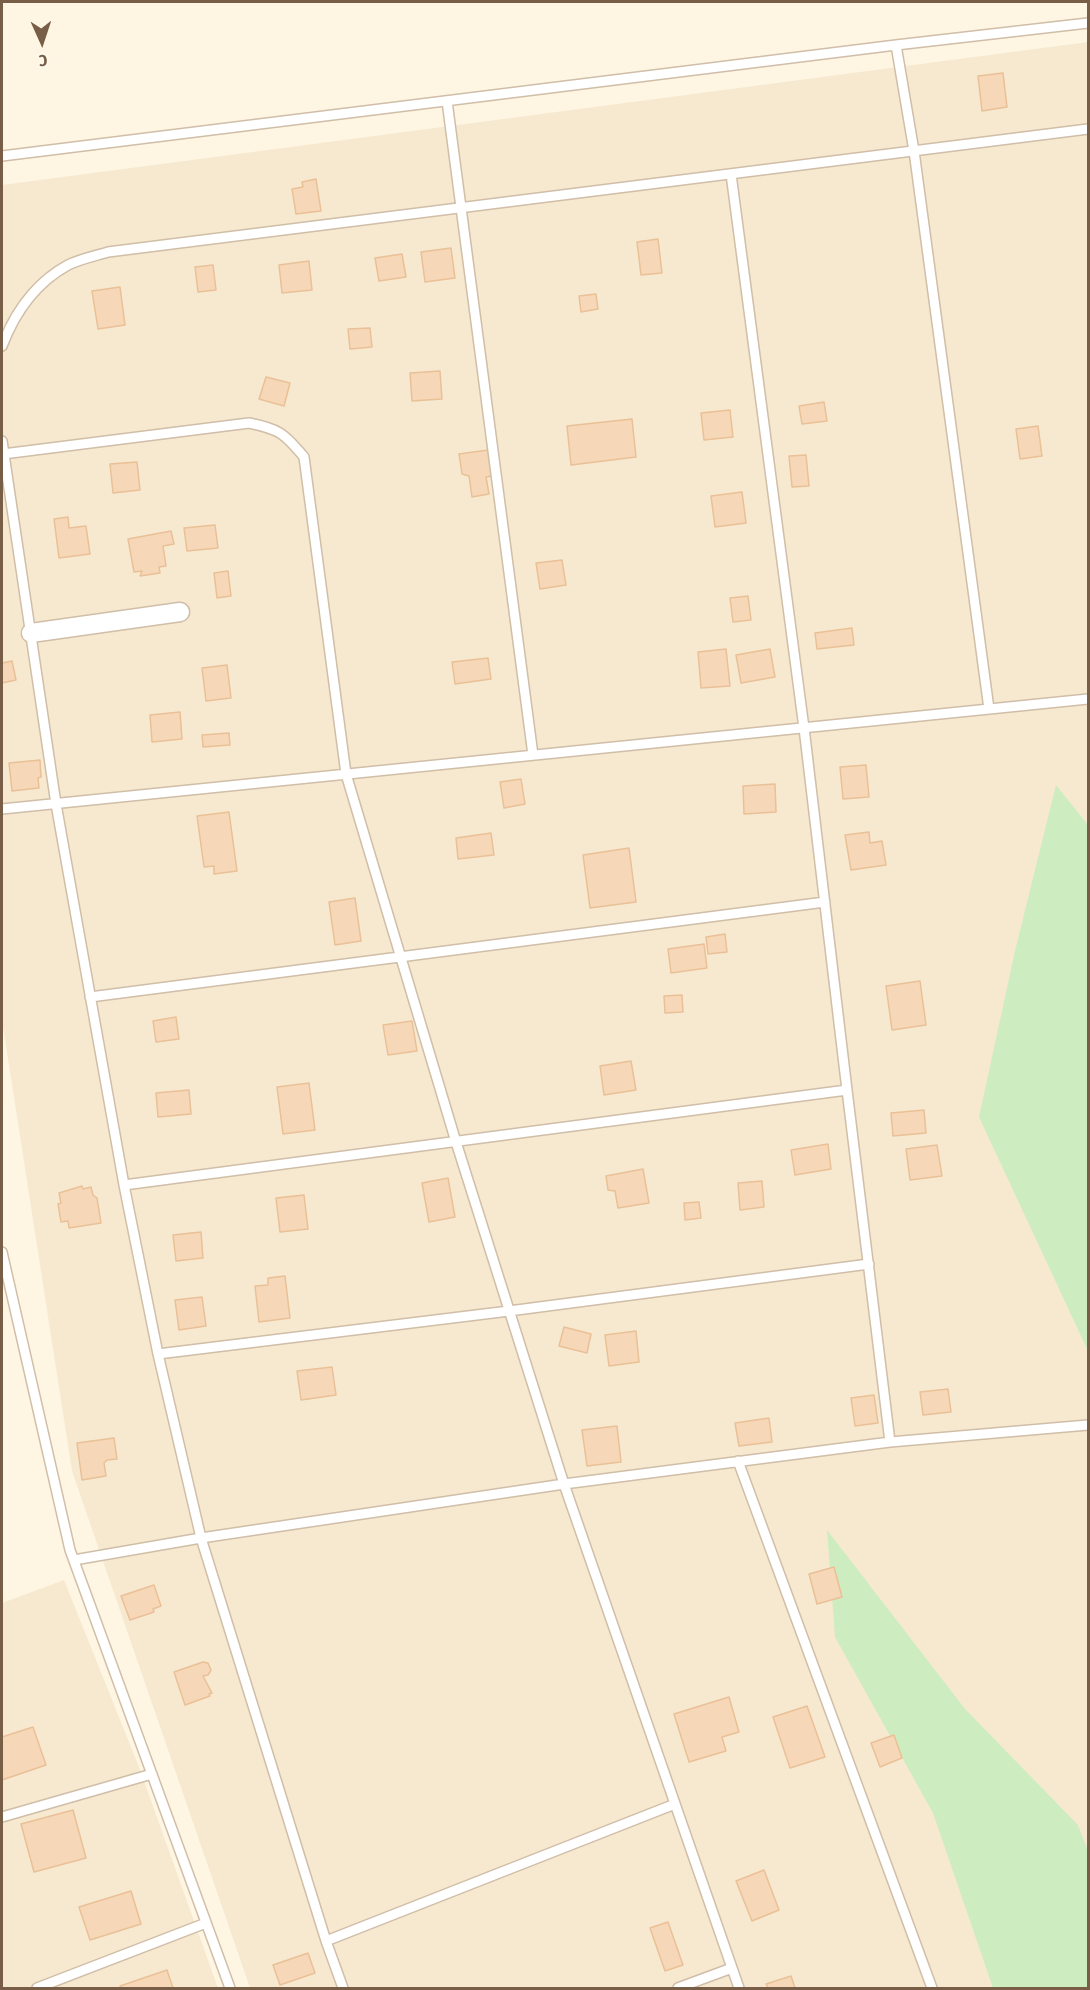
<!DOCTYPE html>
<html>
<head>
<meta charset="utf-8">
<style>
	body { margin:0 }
	#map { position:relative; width:1090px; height:1990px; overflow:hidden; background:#fef6e3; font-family:"Fira Sans Condensed",sans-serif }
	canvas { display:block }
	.frame { position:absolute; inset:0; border:3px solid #785e46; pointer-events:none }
	.north { position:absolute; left:12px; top:12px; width:60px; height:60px; -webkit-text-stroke:4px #fff9eb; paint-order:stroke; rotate:177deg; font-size:16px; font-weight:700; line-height:24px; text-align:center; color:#785e46 }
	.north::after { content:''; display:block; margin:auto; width:21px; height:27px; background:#785e46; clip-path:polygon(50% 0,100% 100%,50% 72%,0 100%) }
</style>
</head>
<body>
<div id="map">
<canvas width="1090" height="1990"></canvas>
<div class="frame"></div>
<div class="north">С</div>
</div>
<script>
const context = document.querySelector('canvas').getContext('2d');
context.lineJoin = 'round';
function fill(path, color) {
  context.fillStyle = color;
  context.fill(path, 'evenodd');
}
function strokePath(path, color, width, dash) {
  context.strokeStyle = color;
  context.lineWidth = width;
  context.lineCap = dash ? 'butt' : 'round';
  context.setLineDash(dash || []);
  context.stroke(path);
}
const residential = new Path2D(`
	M 1088,42 L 1088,1988 L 250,1988 L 72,1471 L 2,1020 L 2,185 Z
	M 64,1580 L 139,1767 L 218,1988 L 2,1988 L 2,1603 Z`);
const green = new Path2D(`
	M 1056,785 L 1088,825 L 1088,1351 L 979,1117 L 1015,951 Z
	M 827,1530 L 965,1709 L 1078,1825 L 1088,1851 L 1088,1988 L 993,1988 L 933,1813 L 835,1637 Z`);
const building = new Path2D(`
	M 1003,73 L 1007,107 L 982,111 L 978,76 Z
	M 316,179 L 321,211 L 296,214 L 292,189 L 303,187 L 302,182 Z
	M 658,239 L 662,273 L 641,275 L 637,242 Z
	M 451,248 L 455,278 L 425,282 L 421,252 Z
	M 402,254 L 406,277 L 379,281 L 375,258 Z
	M 309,261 L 312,290 L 282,293 L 279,265 Z
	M 213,265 L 216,290 L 198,292 L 195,267 Z
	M 120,287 L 125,325 L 98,329 L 92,291 Z
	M 596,294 L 598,309 L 581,312 L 579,296 Z
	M 370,328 L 372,347 L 350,349 L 348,329 Z
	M 440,371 L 442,399 L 412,401 L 410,373 Z
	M 266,377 L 290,383 L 284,406 L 259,399 Z
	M 824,402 L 827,421 L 802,424 L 799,406 Z
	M 730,410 L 733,437 L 704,440 L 701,413 Z
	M 632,419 L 636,457 L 571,465 L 567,426 Z
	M 1038,426 L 1042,456 L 1020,459 L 1016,429 Z
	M 488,450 L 492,476 L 486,477 L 489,494 L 472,497 L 469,476 L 462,474 L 459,454 Z
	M 806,455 L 809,486 L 792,487 L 789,456 Z
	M 137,462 L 140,490 L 113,493 L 110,464 Z
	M 742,492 L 746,523 L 715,527 L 711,496 Z
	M 68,517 L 69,528 L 86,526 L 90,554 L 59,558 L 54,519 Z
	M 215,525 L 218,548 L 187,551 L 184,528 Z
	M 171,531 L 174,544 L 163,546 L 166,566 L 159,567 L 160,573 L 140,576 L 142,571 L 134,572 L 128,539 Z
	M 562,560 L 566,585 L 540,589 L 536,563 Z
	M 228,571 L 231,596 L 217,598 L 214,573 Z
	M 748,596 L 751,620 L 733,622 L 730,598 Z
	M 852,628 L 854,645 L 817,649 L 815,633 Z
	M 726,649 L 730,686 L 701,688 L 698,652 Z
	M 770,649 L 775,677 L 741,683 L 736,655 Z
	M 488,658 L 491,679 L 455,684 L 452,662 Z
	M 12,661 L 16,680 L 2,683 L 2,663 Z
	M 227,665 L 231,698 L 206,701 L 202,668 Z
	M 180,712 L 182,739 L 152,742 L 150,715 Z
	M 229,733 L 230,745 L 203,747 L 202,735 Z
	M 40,760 L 41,777 L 38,778 L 39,788 L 12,791 L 9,763 Z
	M 866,765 L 869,797 L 843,799 L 840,767 Z
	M 521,779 L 525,804 L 504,808 L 500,782 Z
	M 775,784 L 776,812 L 744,814 L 743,786 Z
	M 229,812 L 237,871 L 214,874 L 214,866 L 204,867 L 197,816 Z
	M 869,832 L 870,843 L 882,841 L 886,865 L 851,870 L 845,835 Z
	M 491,833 L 494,855 L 458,859 L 456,838 Z
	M 629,848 L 636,902 L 590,908 L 583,855 Z
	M 355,898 L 361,941 L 335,945 L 329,902 Z
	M 725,934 L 727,952 L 708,954 L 706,937 Z
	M 704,944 L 707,968 L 671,973 L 668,949 Z
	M 920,981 L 926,1025 L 892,1030 L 886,986 Z
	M 682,995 L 683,1012 L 665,1013 L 664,996 Z
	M 176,1017 L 179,1039 L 156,1042 L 153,1021 Z
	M 412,1021 L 417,1051 L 388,1055 L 383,1025 Z
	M 631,1061 L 636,1090 L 604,1095 L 600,1066 Z
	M 309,1083 L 315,1130 L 283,1134 L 277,1087 Z
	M 189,1090 L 191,1114 L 158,1117 L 156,1093 Z
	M 924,1110 L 926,1133 L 893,1136 L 891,1113 Z
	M 828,1144 L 831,1169 L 795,1175 L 791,1150 Z
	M 937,1145 L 942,1176 L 910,1180 L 906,1149 Z
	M 643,1169 L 649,1203 L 618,1208 L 615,1191 L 608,1190 L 606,1176 Z
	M 448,1178 L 455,1217 L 429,1222 L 422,1183 Z
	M 762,1181 L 764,1207 L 740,1210 L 738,1183 Z
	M 82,1186 L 83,1189 L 91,1187 L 93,1195 L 97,1198 L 101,1223 L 69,1228 L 68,1221 L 61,1222 L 58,1204 L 61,1203 L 59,1193 Z
	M 304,1195 L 308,1229 L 280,1232 L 276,1198 Z
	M 699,1202 L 701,1218 L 685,1220 L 684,1203 Z
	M 201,1232 L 203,1258 L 176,1261 L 173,1235 Z
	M 285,1276 L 290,1318 L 259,1322 L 255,1286 L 268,1285 L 268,1278 Z
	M 202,1297 L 206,1326 L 179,1330 L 175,1300 Z
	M 564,1327 L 591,1334 L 587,1353 L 559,1346 Z
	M 636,1331 L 639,1362 L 609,1366 L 605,1335 Z
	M 332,1367 L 336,1395 L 301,1400 L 297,1371 Z
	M 948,1389 L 951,1412 L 923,1415 L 920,1392 Z
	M 874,1395 L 878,1423 L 855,1426 L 851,1398 Z
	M 769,1418 L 772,1442 L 739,1446 L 735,1423 Z
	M 617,1426 L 621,1462 L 587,1466 L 582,1430 Z
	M 114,1438 L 117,1459 L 107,1460 L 104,1463 L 106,1476 L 82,1480 L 77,1443 Z
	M 834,1567 L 842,1597 L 817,1604 L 809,1574 Z
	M 154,1585 L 161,1606 L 153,1609 L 154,1612 L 130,1620 L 121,1596 Z
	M 203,1662 L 208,1663 L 211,1670 L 208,1675 L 203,1676 L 212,1693 L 209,1694 L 210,1696 L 185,1705 L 174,1672 Z
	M 729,1697 L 739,1732 L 722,1737 L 726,1751 L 689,1762 L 674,1714 Z
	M 807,1706 L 825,1757 L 790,1768 L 773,1717 Z
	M 33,1727 L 46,1765 L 2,1780 L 2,1737 Z
	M 894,1735 L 902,1758 L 880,1767 L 871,1743 Z
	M 73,1810 L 86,1858 L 34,1872 L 21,1824 Z
	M 764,1870 L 779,1910 L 752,1921 L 736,1881 Z
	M 131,1891 L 141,1924 L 90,1940 L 79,1907 Z
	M 668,1922 L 683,1965 L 665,1971 L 650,1928 Z
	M 308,1953 L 315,1973 L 280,1985 L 273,1965 Z
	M 167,1970 L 173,1988 L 121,1988 L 120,1986 Z
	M 791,1976 L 795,1988 L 768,1988 L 766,1984 Z`);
const service = new Path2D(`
	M 896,45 L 914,151 L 989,709
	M 447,101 L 533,755
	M 2,156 L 896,45 L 1088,23
	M 2,346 C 15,312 35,283 68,265 C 80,259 95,256 108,252 L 1088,129
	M 2,441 L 56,804 L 124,1185 L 847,1090 L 804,728 L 731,174
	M 3,454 L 249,423 C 279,429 284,433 304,457 L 346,774 L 456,1142 L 564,1484 L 890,1442 L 1088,1425
	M 2,809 L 1088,699
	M 90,997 L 825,902
	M 847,1090 L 890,1442
	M 124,1185 L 158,1354 L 201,1538 L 564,1484 L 739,1988
	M 2,1252 L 70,1550 L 230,1988
	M 158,1354 L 509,1311 L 869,1264
	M 738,1461 L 932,1988
	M 74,1560 L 201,1538 L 326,1941 L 343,1988
	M 2,1817 L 152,1774
	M 326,1941 L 675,1804
	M 37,1988 L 206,1923
	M 678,1988 L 732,1968`);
const minor = new Path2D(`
	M 31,633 L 180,612`);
fill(residential, '#f6e9d0');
fill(green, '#cdedc0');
fill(building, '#f6d7b8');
strokePath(building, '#eac097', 1.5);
strokePath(service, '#d0bea8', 12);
strokePath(minor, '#d0bea8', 21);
strokePath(service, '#fff', 9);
strokePath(minor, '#fff', 18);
</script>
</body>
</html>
